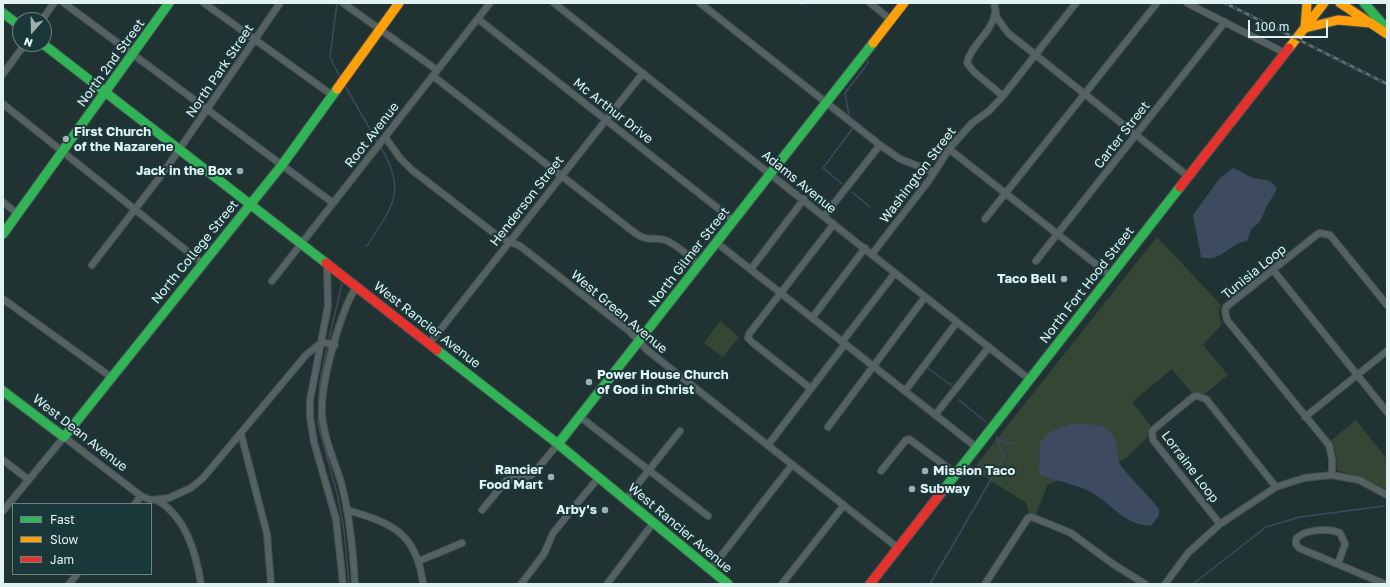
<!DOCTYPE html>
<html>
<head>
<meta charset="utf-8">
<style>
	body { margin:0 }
	#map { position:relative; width:1390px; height:587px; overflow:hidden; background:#213233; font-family:"Golos Text",sans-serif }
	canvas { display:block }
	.frame { position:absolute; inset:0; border:4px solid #e1f2f3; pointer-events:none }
	.legend { position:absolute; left:12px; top:503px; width:140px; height:72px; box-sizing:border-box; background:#1a383a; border:1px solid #6a8284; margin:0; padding:5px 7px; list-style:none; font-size:12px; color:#e1f2f3 }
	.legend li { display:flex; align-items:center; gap:8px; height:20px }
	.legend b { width:20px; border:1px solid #6a8284 }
	.north { position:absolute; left:12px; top:12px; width:40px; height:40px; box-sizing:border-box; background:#1a383a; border:1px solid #6a8284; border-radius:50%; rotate:200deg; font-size:11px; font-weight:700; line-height:16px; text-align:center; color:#e1f2f3 }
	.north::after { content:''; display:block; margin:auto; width:14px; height:18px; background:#9eafb0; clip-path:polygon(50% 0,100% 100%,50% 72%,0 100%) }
	.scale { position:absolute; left:1248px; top:20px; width:80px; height:18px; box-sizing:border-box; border:2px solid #e1f2f3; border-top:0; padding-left:5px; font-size:12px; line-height:14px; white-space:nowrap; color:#e1f2f3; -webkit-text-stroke:3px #1a383a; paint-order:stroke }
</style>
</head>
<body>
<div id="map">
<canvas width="1390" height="587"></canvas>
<div class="frame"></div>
<ul class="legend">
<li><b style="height:5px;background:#30b455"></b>Fast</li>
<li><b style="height:5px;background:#ff9f0a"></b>Slow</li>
<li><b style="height:5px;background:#e5322d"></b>Jam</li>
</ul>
<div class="north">N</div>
<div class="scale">100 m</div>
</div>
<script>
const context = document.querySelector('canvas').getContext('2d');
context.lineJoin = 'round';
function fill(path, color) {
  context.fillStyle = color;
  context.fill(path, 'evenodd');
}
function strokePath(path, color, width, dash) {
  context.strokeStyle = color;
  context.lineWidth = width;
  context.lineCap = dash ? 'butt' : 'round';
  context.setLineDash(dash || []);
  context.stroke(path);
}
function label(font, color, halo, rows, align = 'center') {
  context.font = font + ' "Golos Text",sans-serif';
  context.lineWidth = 4;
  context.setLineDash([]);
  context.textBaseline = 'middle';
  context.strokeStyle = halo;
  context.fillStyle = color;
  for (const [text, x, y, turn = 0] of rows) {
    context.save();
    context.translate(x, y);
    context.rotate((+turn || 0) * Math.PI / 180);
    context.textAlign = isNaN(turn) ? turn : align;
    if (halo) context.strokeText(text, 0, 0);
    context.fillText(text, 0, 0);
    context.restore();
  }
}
const green = new Path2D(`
	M 1157,237 L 1221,305 C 1218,313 1218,317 1222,324 L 1203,345 L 1228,375 L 1205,394 L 1192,393 L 1172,369 L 1132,402 L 1151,426 L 1148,437 L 1125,459 L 1048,484 L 1036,514 L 1029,515 L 1026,503 L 973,469 Z
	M 720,321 L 739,337 L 723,357 L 704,343 Z
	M 1356,420 L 1387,459 L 1387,490 L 1365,479 L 1337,470 L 1336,454 L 1330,441 Z`);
const water = new Path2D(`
	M 1233,168 C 1239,170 1243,173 1248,176 C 1258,181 1271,176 1277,189 C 1274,196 1268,203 1265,210 C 1261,219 1261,223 1252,228 L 1247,241 C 1229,243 1220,264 1201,257 L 1193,215 L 1219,179 Z
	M 1070,424 C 1091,425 1111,420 1117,446 C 1118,452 1117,459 1120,464 C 1131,480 1147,493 1159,509 L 1159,515 L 1152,525 C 1128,529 1109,501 1089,491 C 1073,484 1056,480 1039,475 L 1040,442 L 1050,432 Z`);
const stream = new Path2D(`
	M 337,3 L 330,57 L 341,79
	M 801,3 L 803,5
	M 345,86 L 378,143
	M 849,115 L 845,93 L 868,63 L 868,60
	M 842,184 L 823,168 L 853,128
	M 852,192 L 870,207
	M 367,246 C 392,206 408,192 380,146
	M 329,339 L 342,284
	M 327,348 L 320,382 L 318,424 L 338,497 L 344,530 L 349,584
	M 928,368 L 949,384 L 952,384
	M 959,400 L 986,422
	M 997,440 L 1015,444
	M 930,584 L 1004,457 L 996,437
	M 1193,584 L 1266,527 L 1300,517 L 1384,506`);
const street = new Path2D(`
	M 64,3 L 333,203
	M 204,3 L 332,95
	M 343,3 L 437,70
	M 554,3 L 1029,379
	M 700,3 L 880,145 L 900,159 L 934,172
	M 870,3 L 891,20
	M 994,3 L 997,18 L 1008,33 L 1189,177
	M 1187,3 L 1285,53
	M 995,13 C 992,33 971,44 967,63 L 974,72 L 1003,96
	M 478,19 L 734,221
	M 42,20 L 54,3
	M 3,74 L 25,44
	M 433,76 L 635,233 C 650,243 652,236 665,240 C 677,244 689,257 699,264
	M 3,104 L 202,263
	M 385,137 L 400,158 L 412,170 L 499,237 L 520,246 L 629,331 L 647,350 L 898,548
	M 949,149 L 1111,276
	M 3,202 L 18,214
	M 824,216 L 880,145
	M 985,219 L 1157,3
	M 717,243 L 976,447
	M 872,254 L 930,179 L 949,149 L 972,123 L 989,111 L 1003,96 L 1076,3
	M 1036,261 L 1225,22
	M 327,264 L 328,306 L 310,400 L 310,417 L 314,442 L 336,519 L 343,584
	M 92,265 L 163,173 L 280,3
	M 751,269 L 804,199
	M 1273,270 L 1387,412
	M 272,281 L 490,3
	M 3,299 L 111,377
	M 812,318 L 865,248
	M 842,342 L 895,273
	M 429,344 L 643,73
	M 810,388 L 753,343 L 748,338 L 749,334 L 834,224
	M 905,391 L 957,322
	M 935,415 L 989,347
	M 579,416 L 708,516
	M 1305,417 L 1387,351
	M 828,427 L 925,297
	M 241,434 L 267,534 L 271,584
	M 768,445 L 845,344
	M 3,460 L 29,480
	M 881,471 L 906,440 L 909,439 L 955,473
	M 1332,475 L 1332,459 L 1329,445 L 1227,320 L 1225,311 L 1226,307 L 1319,233 L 1330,235 L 1387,305
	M 626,499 L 680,431
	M 157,500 C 186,517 196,553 201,584
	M 135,504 L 141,496
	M 347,510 C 392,523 417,533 423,584
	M 482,510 L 506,481 L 532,475 L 558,444
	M 3,511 L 64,437 L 141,496 L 151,500 L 169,498 L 191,488 L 203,478 L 306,355 L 322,342 L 335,345
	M 1220,524 L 1153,440 L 1152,432 L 1154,429 L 1193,397 L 1197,396 L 1206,399 L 1276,487
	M 419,561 L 462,543
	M 1338,564 L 1345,544 L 1340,533 C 1329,528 1304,529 1296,539 L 1296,544 L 1299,548 L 1385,584
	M 710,570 L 792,465
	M 69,584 L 77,574
	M 355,584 C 353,550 350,515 341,482 C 334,460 324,438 322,415 C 320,384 340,313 356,287
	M 521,584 L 544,554 L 553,533 L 599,477
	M 607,584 L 654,522
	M 782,584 L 844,505
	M 985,584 L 1024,524 L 1028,518 L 1032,517 L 1071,533 L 1113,564 L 1145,584
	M 1165,584 L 1188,553 L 1220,524 L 1276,487 L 1304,478 L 1332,475 L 1359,480 L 1387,495`);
const fast = new Path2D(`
	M 1364,3 L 1387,29
	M 3,13 L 20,26
	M 43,44 L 326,263
	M 3,234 L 169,3
	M 437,350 L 558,444 L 728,584
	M 3,391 L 64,437 L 282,165 L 337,89
	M 558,444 L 873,43
	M 941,493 L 1180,187`);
const slow = new Path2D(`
	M 1307,3 L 1305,28 L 1338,20 L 1371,23
	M 1340,3 L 1387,34
	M 873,43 L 904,3
	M 1289,48 L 1324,3
	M 337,89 L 399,3`);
const jam = new Path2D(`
	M 1180,187 L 1289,48
	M 326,263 L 437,350
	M 870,584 L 941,493`);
const rail = new Path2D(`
	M 1225,3 L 1387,84`);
const markers = [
	[66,139,4,"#9eafb0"],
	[240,171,4,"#9eafb0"],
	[1064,279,4,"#9eafb0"],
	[589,382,4,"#9eafb0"],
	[925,471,4,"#9eafb0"],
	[551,477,4,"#9eafb0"],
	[912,489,4,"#9eafb0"],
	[605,510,4,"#9eafb0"]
];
const streetNames = [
	["North 2nd Street",111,63,-54],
	["North Park Street",220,71,-56],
	["Mc Arthur Drive",613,111,38],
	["Root Avenue",372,135,-52],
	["Carter Street",1122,135,-52],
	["Washington Street",918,175,-53],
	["Adams Avenue",799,182,39],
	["Henderson Street",527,201,-52],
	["North College Street",195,252,-51],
	["North Gilmer Street",689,257,-52],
	["Tunisia Loop",1254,272,-39],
	["North Fort Hood Street",1087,285,-52],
	["West Green Avenue",619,312,40],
	["West Rancier Avenue",427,325,38],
	["West Dean Avenue",80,433,38],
	["Lorraine Loop",1190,467,53],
	["West Rancier Avenue",680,528,40]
];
const poiNames = [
	["First Church",74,132],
	["of the Nazarene",74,147],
	["Jack in the Box",232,171,"right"],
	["Taco Bell",1056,279,"right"],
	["Power House Church",597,375],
	["of God in Christ",597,390],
	["Rancier",543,470,"right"],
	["Food Mart",543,485,"right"],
	["Mission Taco",933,471],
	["Subway",920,489],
	["Arby's",597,510,"right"]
];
fill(green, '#364634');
fill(water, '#3d4a5f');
strokePath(stream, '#3d4a5f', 1.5);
strokePath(street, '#425152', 8);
strokePath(fast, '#425152', 11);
strokePath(slow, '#425152', 11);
strokePath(jam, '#425152', 11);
strokePath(street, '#566262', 6);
strokePath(fast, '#30b455', 9);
strokePath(slow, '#ff9f0a', 9);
strokePath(jam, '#e5322d', 9);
strokePath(rail, '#626e6f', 3);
strokePath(rail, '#1a383a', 1.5, [4.5]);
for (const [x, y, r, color] of markers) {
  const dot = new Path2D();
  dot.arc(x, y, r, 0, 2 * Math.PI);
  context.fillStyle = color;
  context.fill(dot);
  strokePath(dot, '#1a383a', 1.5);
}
label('13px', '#e1f2f3', '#1a383a', streetNames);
label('bold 13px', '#e1f2f3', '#1a383a', poiNames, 'left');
</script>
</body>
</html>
